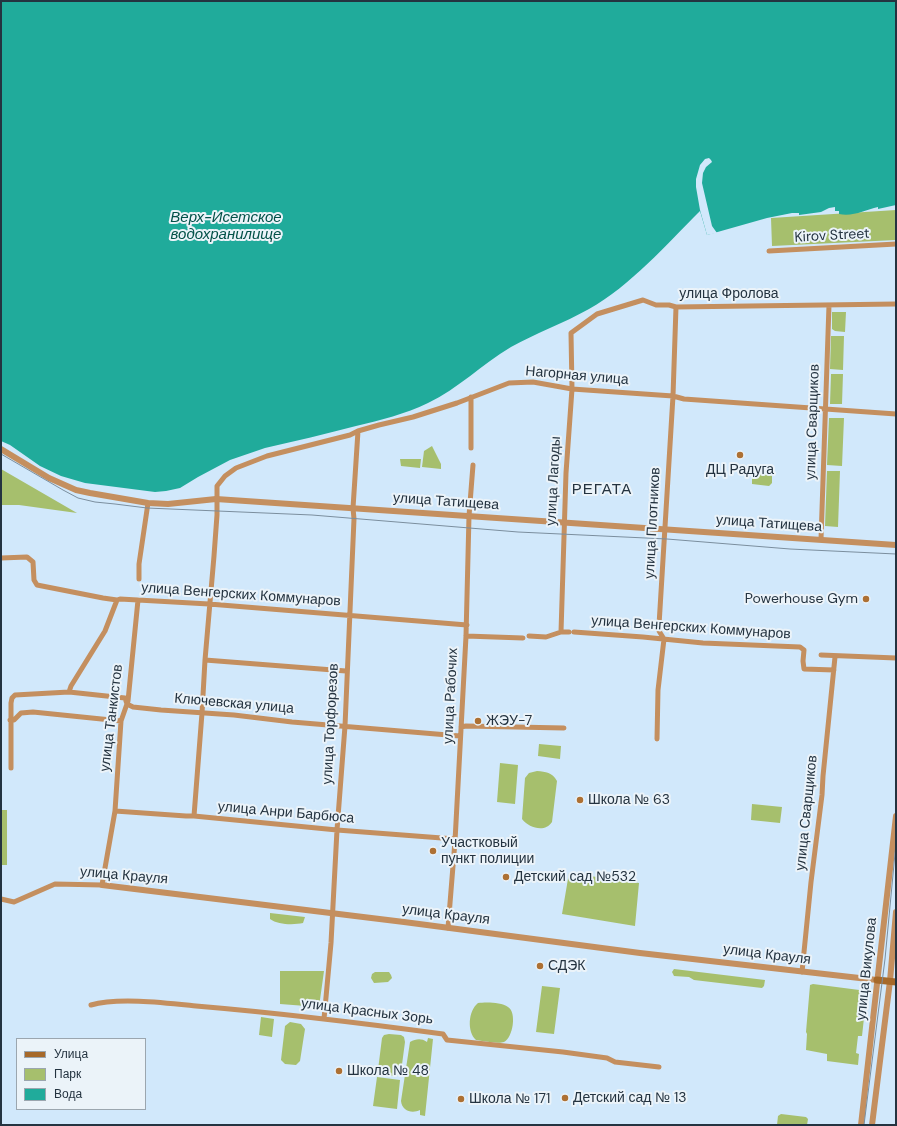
<!DOCTYPE html>
<html>
<head>
<meta charset="utf-8">
<style>
  body { margin:0 }
  #map { position:relative; width:897px; height:1126px; overflow:hidden; background:#d1e8fb; font-family:"DM Sans",sans-serif }
  canvas { display:block }
  .frame { position:absolute; inset:0; border:2px solid #243340; pointer-events:none }
  .legend { position:absolute; left:16px; top:1038px; width:130px; height:72px; box-sizing:border-box; background:#ebf3f9; border:1px solid #9ba6af; margin:0; padding:5px 7px; list-style:none; font-size:12px; color:#243340 }
  .legend li { display:flex; align-items:center; gap:8px; height:20px }
  .legend b { width:20px; border:1px solid #9ba6af }
</style>
</head>
<body>
<div id="map">
<canvas width="897" height="1126"></canvas>
<div class="frame"></div>
<ul class="legend">
<li><b style="height:5px;background:#a6692a"></b>Улица</li>
<li><b style="height:11px;background:#a6bf6d"></b>Парк</li>
<li><b style="height:11px;background:#20ab9b"></b>Вода</li>
</ul>
</div>
<script>
const context = document.querySelector('canvas').getContext('2d');
context.lineJoin = 'round';
function fill(path, color) { context.fillStyle = color; context.fill(path, 'evenodd'); }
function stroke(path, color, width, dash) { context.strokeStyle = color; context.lineWidth = width; context.lineCap = dash ? 'butt' : 'round'; context.setLineDash(dash || []); context.stroke(path); }
function write(font, color, halo, rows, align = 'center') {
  context.font = font + ' "DM Sans",sans-serif'; context.lineWidth = 4; context.setLineDash([]); context.textBaseline = 'middle'; context.strokeStyle = halo; context.fillStyle = color; for (const [text, x, y, turn = 0] of rows) {
    context.save(); context.translate(x, y); context.rotate((+turn || 0) * Math.PI / 180); context.textAlign = isNaN(turn) ? turn : align; if (halo) context.strokeText(text, 0, 0); context.fillText(text, 0, 0); context.restore();
  }
}
const green = new Path2D(`
  M896,210V240L772,246L771,218Z
  M832,312H846L845,332L835,331L832,329Z
  M831,336H844L843,370L830,369Z
  M831,374H843L842,404H830Z
  M829,418H844L842,466L827,465Z
  M432,446L441,464V469L422,467L424,451Z
  M400,459H421L420,468L401,466Z
  M1,469L77,513L19,505H1Z
  M827,471H840L838,527L825,526Z
  M755,474L770,475L772,476V483L769,486L752,484V475Z
  M539,744L561,746L560,759L538,756Z
  M500,763L518,765L515,804L497,802Z
  M537,771C546,772 552,772 557,781L552,822C545,833 529,828 522,819L525,778L529,773Z
  M752,804L782,807L780,823L751,820Z
  M1,810H7V865H1Z
  M569,873L639,883L635,926L562,914Z
  M270,913L305,917L303,923C294,925 278,925 270,919Z
  M674,969L765,980L764,986L762,988L694,980L689,977L674,976L672,972Z
  M280,971H324L319,1007L280,1004Z
  M375,972H389L391,975L392,978L388,982L374,983L371,978L372,974Z
  M813,984L867,991L862,1036H858L856,1053L859,1054L858,1065L827,1061V1054L806,1050L807,1034L806,1032L810,985Z
  M542,986L560,988L554,1034L536,1032Z
  M478,1003C486,1002 501,1002 508,1007C517,1012 513,1038 504,1042C498,1044 483,1041 476,1040C467,1032 468,1011 478,1003Z
  M261,1017L274,1019L272,1037L259,1035Z
  M290,1022L301,1024L305,1029L300,1061L296,1065L285,1064L281,1060L285,1026Z
  M389,1034L401,1035L404,1037L405,1042L401,1072L395,1076L381,1074L378,1070L382,1038L384,1035Z
  M428,1038L433,1039L425,1116L420,1115V1110C412,1114 402,1111 401,1101L410,1042C416,1039 421,1038 427,1042Z
  M377,1077L400,1080L397,1109L373,1106Z
  M781,1114L806,1117L808,1119L807,1125H777L778,1116Z`);
const water = new Path2D(`
  M1,1H896V205L878,209V207C865,210 853,217 839,214V211H835V207L829,208L821,212L799,215V213H792L767,218L707,235L700,211C667,244 630,286 589,309C564,323 536,333 511,347C482,364 458,389 428,403C405,414 381,420 356,426C326,434 295,441 265,448L230,460L198,477L180,488L166,491L155,492L85,483L61,476L40,466L10,445L1,441Z`);
const pier = new Path2D(`
  M709,158L711,160L712,162L706,167L703,173L702,183L712,226L717,233L707,235L700,210L696,187V179L700,165L705,159Z`);
const minor = new Path2D(`
  M769,251L896,244
  M471,397V448
  M821,539L829,305
  M1,558L27,557L33,562L34,580L37,585L103,598L117,600L120,599L209,604L467,625
  M139,579V564L148,503
  M561,632L566,473L572,389L571,333L597,314L643,300L656,305H669L676,307L896,304
  M574,632L643,637L703,643L800,647L804,650L803,661L804,669L834,670
  M466,636L523,638
  M529,636L546,637L561,632H569
  M821,655L896,658
  M205,660L346,671
  M69,692L71,686L105,631L117,600
  M10,720H14L21,713L33,712L121,721
  M461,727L466,726L564,728
  M657,739L658,690L664,639L659,631V625L673,396L676,307
  M11,768V703L12,698L15,695L69,692L125,698L127,704L133,707L161,710L234,715L292,722L460,736
  M115,811L186,816H194L337,830L455,839
  M194,816L202,713L205,660L214,556L217,515V486L225,476L236,468L267,456L350,435L358,431L379,425L413,417L457,403L509,383L533,382L572,389L673,396L684,399L896,414
  M1,899L14,902L55,884L102,885L115,811L121,721L128,701L138,600
  M448,928L455,841L466,636L469,516L473,465
  M802,972L811,882L822,795L823,776L835,657
  M91,1005C118,997 167,1003 196,1006C279,1013 361,1023 443,1034L447,1040L563,1052L607,1058L615,1062L659,1067
  M324,1019L331,943L337,830L345,726L354,519L353,508L358,431`);
const tertiary = new Path2D(`
  M1,449L49,478L76,490L90,493L148,503L168,504L216,499L896,545
  M102,885L404,922L640,953L877,980
  M861,1125L896,816
  M872,1125L890,981L896,912`);
const secondary = new Path2D(`
  M877,980L896,982`);
const tram = new Path2D(`
  M1,454L63,490L78,498L95,502L115,504L147,508L312,515L518,532L667,539L790,549L896,554
  M864,1125L885,959L896,843`);
const markers = [
  [740,455,4,"#ad7033"],
  [866,599,4,"#ad7033"],
  [478,721,4,"#ad7033"],
  [580,800,4,"#ad7033"],
  [433,851,4,"#ad7033"],
  [506,877,4,"#ad7033"],
  [540,966,4,"#ad7033"],
  [339,1071,4,"#ad7033"],
  [565,1098,4,"#ad7033"],
  [461,1099,4,"#ad7033"]
];
const streetNames = [
  ["Kirov Street",832,236,-3],
  ["улица Фролова",729,294],
  ["Нагорная улица",577,376,5],
  ["улица Сварщиков",813,422,-88],
  ["улица Лагоды",554,481,-87],
  ["улица Татищева",446,502,4],
  ["улица Плотников",653,523,-87],
  ["улица Татищева",769,524,4],
  ["улица Венгерских Коммунаров",241,595,4],
  ["улица Венгерских Коммунаров",691,628,4],
  ["улица Рабочих",451,696,-87],
  ["Ключевская улица",234,704,5],
  ["улица Танкистов",112,718,-83],
  ["улица Торфорезов",331,724,-87],
  ["улица Анри Барбюса",286,813,5],
  ["улица Сварщиков",807,813,-84],
  ["улица Крауля",124,876,5],
  ["улица Крауля",446,915,7],
  ["улица Крауля",767,955,7],
  ["улица Викулова",867,969,-84],
  ["улица Красных Зорь",367,1012,7]
];
const poiNames = [
  ["ДЦ Радуга",740,470,"center"],
  ["Powerhouse Gym",858,599,"right"],
  ["ЖЭУ-7",486,721],
  ["Школа № 63",588,800],
  ["Участковый",441,843],
  ["пункт полиции",441,859],
  ["Детский сад №532",514,877],
  ["СДЭК",548,966],
  ["Школа № 48",347,1071],
  ["Детский сад № 13",573,1098],
  ["Школа № 171",469,1099]
];
const waterNames = [
  ["Верх-Исетское",226,218],
  ["водохранилище",226,235]
];
const neighbourhoodNames = [
  ["РЕГАТА",602,490]
];
fill(green, '#a6bf6d');
fill(water, '#20ab9b');
fill(pier, '#d1e8fb');
stroke(minor, '#c48f5f', 5);
stroke(tertiary, '#c48f5f', 6);
stroke(secondary, '#a6692a', 7);
stroke(tram, '#7b8e9e', 1);
for (const [x, y, r, color] of markers) { const dot = new Path2D(); dot.arc(x, y, r, 0, 2 * Math.PI); context.fillStyle = color; context.fill(dot); stroke(dot, '#ebf3f9', 1.5); }
write('14px', '#243340', '#ebf3f9', streetNames);
write('14px', '#243340', '#ebf3f9', poiNames, 'left');
write('italic 15px', '#025148', '#ebf3f9', waterNames);
context.letterSpacing = '1px';
write('15px', '#243340', '#ebf3f9', neighbourhoodNames);
context.letterSpacing = '0px';
</script>
</body>
</html>
